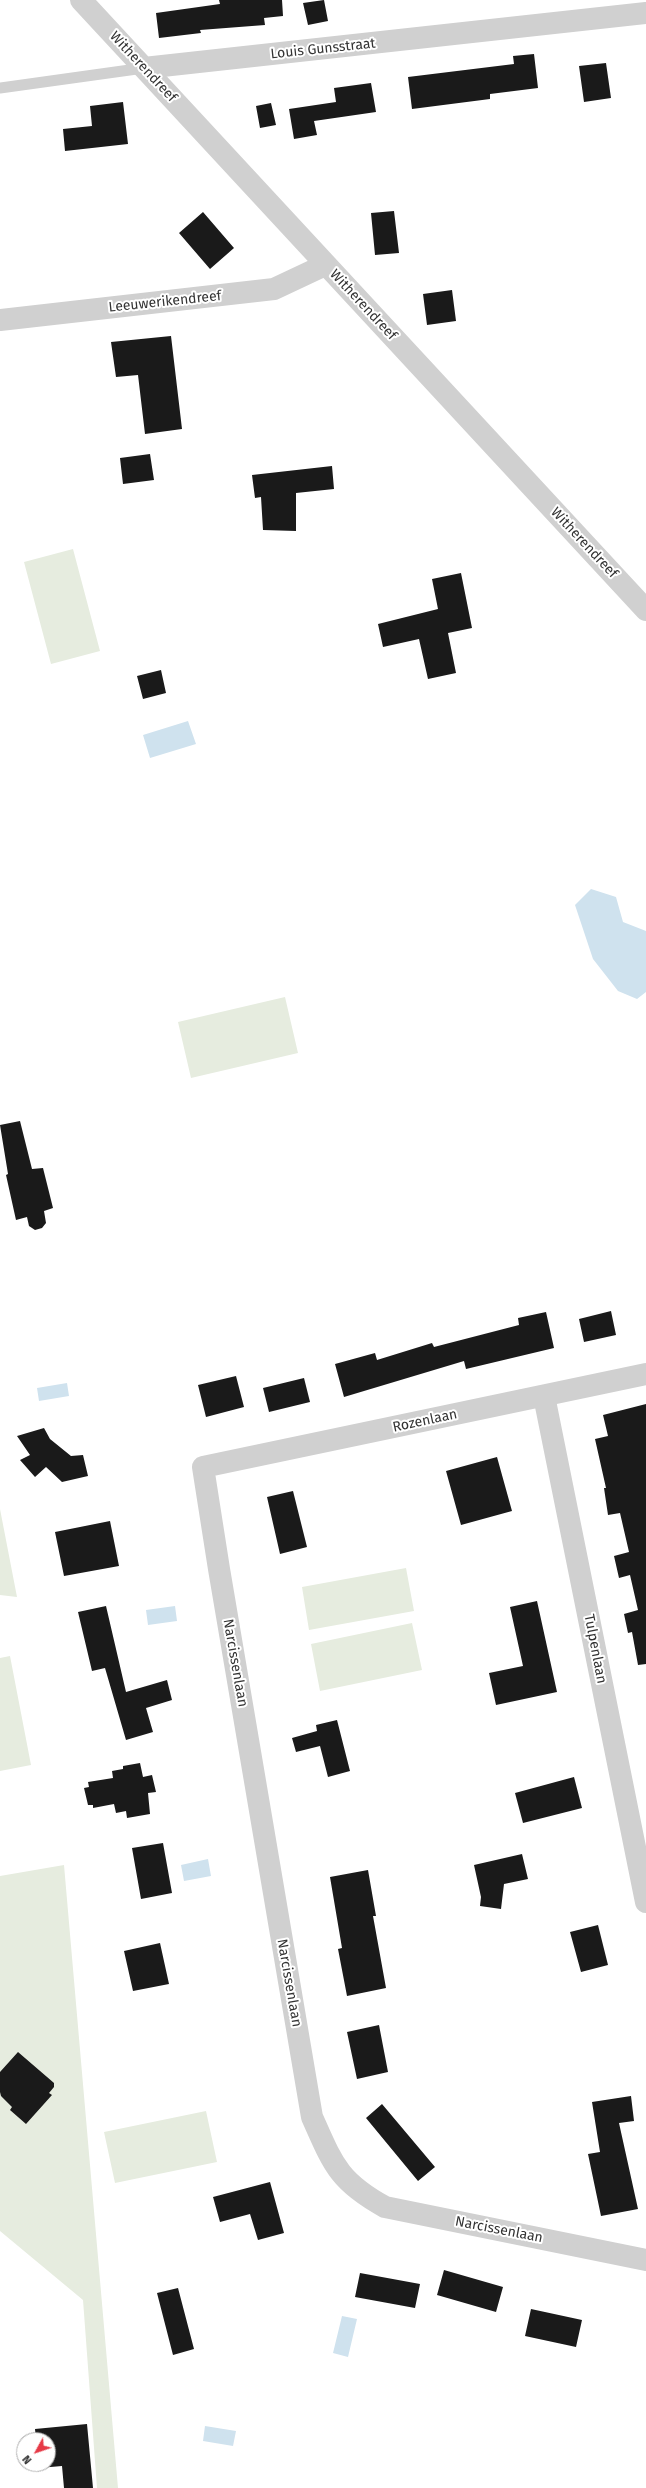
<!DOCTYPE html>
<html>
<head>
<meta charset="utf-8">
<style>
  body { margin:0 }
  #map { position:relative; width:646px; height:2488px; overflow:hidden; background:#fff; font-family:"Fira Sans",sans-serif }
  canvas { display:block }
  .north { position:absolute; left:16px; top:2432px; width:40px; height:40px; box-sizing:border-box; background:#fff; border:1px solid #adadad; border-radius:50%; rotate:230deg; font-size:11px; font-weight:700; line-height:16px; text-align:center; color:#333 }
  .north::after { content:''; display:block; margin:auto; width:14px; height:18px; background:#e63946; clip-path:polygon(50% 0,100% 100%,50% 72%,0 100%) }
</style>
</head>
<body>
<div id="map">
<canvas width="646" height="2488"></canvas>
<div class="north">N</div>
</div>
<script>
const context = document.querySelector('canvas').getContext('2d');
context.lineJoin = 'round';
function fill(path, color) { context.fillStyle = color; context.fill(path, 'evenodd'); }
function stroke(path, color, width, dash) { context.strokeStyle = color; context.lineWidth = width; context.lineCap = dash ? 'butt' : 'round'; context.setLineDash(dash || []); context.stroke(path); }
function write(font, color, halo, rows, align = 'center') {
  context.font = font + ' "Fira Sans",sans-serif'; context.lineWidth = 4; context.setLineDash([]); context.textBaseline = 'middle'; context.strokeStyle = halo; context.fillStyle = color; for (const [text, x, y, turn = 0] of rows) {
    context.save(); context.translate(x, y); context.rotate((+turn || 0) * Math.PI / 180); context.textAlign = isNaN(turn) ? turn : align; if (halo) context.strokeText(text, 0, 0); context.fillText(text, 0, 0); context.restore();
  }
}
const green = new Path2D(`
  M73,549L100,651L51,664L24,562Z
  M285,997L298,1053L191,1078L178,1022Z
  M0,1509L17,1597L0,1595Z
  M406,1568L414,1611L309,1630L302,1587Z
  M412,1623L422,1670L320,1691L311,1644Z
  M10,1656L31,1765L0,1771V1658Z
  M64,1865L118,2488H97L83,2300L0,2231V1876Z
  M206,2111L217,2162L115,2183L104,2132Z`);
const water = new Path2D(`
  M188,721L196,744L150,758L143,735Z
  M591,889L616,897L623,922L646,931V992L637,999L618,991L593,959L575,905Z
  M67,1383L69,1396L39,1401L37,1388Z
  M175,1606L177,1621L148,1625L146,1610Z
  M208,1859L211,1876L184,1881L181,1865Z
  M342,2316L357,2319L348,2357L333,2353Z
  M205,2426L236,2431L233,2446L203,2441Z`);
const building = new Path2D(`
  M219,0H282L283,16L264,18L265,25L200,30L201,33L159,38L156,13L220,4Z
  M324,0L328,21L308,25L303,3Z
  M534,54L538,88L490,94V99L412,109L408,77L514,64L513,56Z
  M606,63L611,98L584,102L579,66Z
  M371,83L376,112L314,121L317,135L294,139L289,109L336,102L334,88Z
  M123,102L128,144L65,151L63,129L92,126L90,106Z
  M271,103L276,125L260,128L256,106Z
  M394,211L399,253L375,255L371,213Z
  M203,212L234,248L210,269L179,233Z
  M452,290L456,321L427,325L423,294Z
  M171,336L182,429L145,434L138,375L116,377L111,342Z
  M150,454L154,480L123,484L120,458Z
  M332,466L334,489L296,493V531L263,530L261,497L255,498L252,475Z
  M461,573L472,628L448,633L456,673L428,679L419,639L383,647L378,624L438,609L432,579Z
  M161,670L166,693L143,699L137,676Z
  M20,1121L32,1169L43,1168L53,1208L44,1211L46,1223L42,1228L35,1230L29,1226L27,1217L16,1220L6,1175L8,1174L0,1125Z
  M611,1311L616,1335L584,1342L579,1319Z
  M546,1312L554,1348L466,1369L464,1361L344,1397L335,1364L375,1353L377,1360L432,1343L434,1347L519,1325L518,1318Z
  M236,1376L244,1407L206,1417L198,1385Z
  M304,1378L310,1402L269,1412L263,1388Z
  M646,1404V1664L638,1665L632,1632L628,1633L624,1614L638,1610L630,1575L619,1578L614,1556L629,1552L620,1513L608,1515L604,1488H606L595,1439L608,1436L603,1415Z
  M44,1428L50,1439L71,1456L83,1455L88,1476L62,1482L46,1467L35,1477L20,1460L30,1455L17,1436Z
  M497,1457L512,1511L461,1525L446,1471Z
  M293,1491L307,1547L280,1554L267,1497Z
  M110,1521L119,1566L64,1576L55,1532Z
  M537,1601L557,1692L496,1705L489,1673L523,1666L510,1607Z
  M106,1606L126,1692L167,1680L172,1700L146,1708L153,1732L126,1740L105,1668L92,1671L78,1612Z
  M337,1720L350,1771L328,1777L320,1746L296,1752L292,1738L317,1731L316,1725Z
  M140,1763L143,1777L152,1775L156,1792L148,1793L150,1814L127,1818L126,1811L116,1813L114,1804L93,1808V1805H88L84,1788L89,1787L88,1782L113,1778L112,1771L123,1769V1766Z
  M574,1777L582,1808L523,1823L515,1793Z
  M163,1843L172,1893L141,1899L132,1848Z
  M522,1854L528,1879L504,1884L501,1909L480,1906L481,1897L474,1865Z
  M368,1870L376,1916H373L386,1988L347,1996L338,1949L342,1948L330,1877Z
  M598,1925L608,1965L581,1972L570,1932Z
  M160,1943L169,1984L133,1991L124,1951Z
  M379,2025L388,2072L357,2079L347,2032Z
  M18,2052L54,2083V2087L49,2093L52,2095L26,2124L10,2110L12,2107L1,2096L0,2092V2072Z
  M631,2096L634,2121L619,2123L638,2209L601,2216L588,2154L600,2152L592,2102Z
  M382,2104L435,2167L418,2181L366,2118Z
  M270,2182L284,2233L258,2240L250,2214L220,2222L213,2197Z
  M444,2270L503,2287L496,2312L437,2295Z
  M360,2273L420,2284L415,2308L355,2297Z
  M178,2288L194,2349L173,2355L157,2293Z
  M531,2309L582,2320L576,2347L525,2336Z
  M87,2424L93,2488H64L62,2466L39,2468V2464H48V2440H36L35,2429Z`);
const service = new Path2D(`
  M0,88L144,68`);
const minor = new Path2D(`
  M81,0L646,610
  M144,68L646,13
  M0,320L274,289L325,265
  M646,1374L203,1467L219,1569L312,2117C333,2164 338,2181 385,2207L646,2260
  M544,1396L646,1902`);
const streetNames = [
  ["Louis Gunsstraat",323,49,-6],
  ["Witherendreef",143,67,47],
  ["Leeuwerikendreef",165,302,-6],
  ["Witherendreef",363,305,47],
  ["Witherendreef",584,543,47],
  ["Rozenlaan",425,1421,-12],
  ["Tulpenlaan",595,1649,79],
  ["Narcissenlaan",235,1663,80],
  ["Narcissenlaan",289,1983,80],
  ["Narcissenlaan",499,2230,11]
];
fill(green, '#e6ecdf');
fill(water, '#cfe2ee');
fill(building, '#1a1a1a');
stroke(service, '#d0d0d0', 11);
stroke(minor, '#d0d0d0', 22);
write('14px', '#333', '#fff', streetNames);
</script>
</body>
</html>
